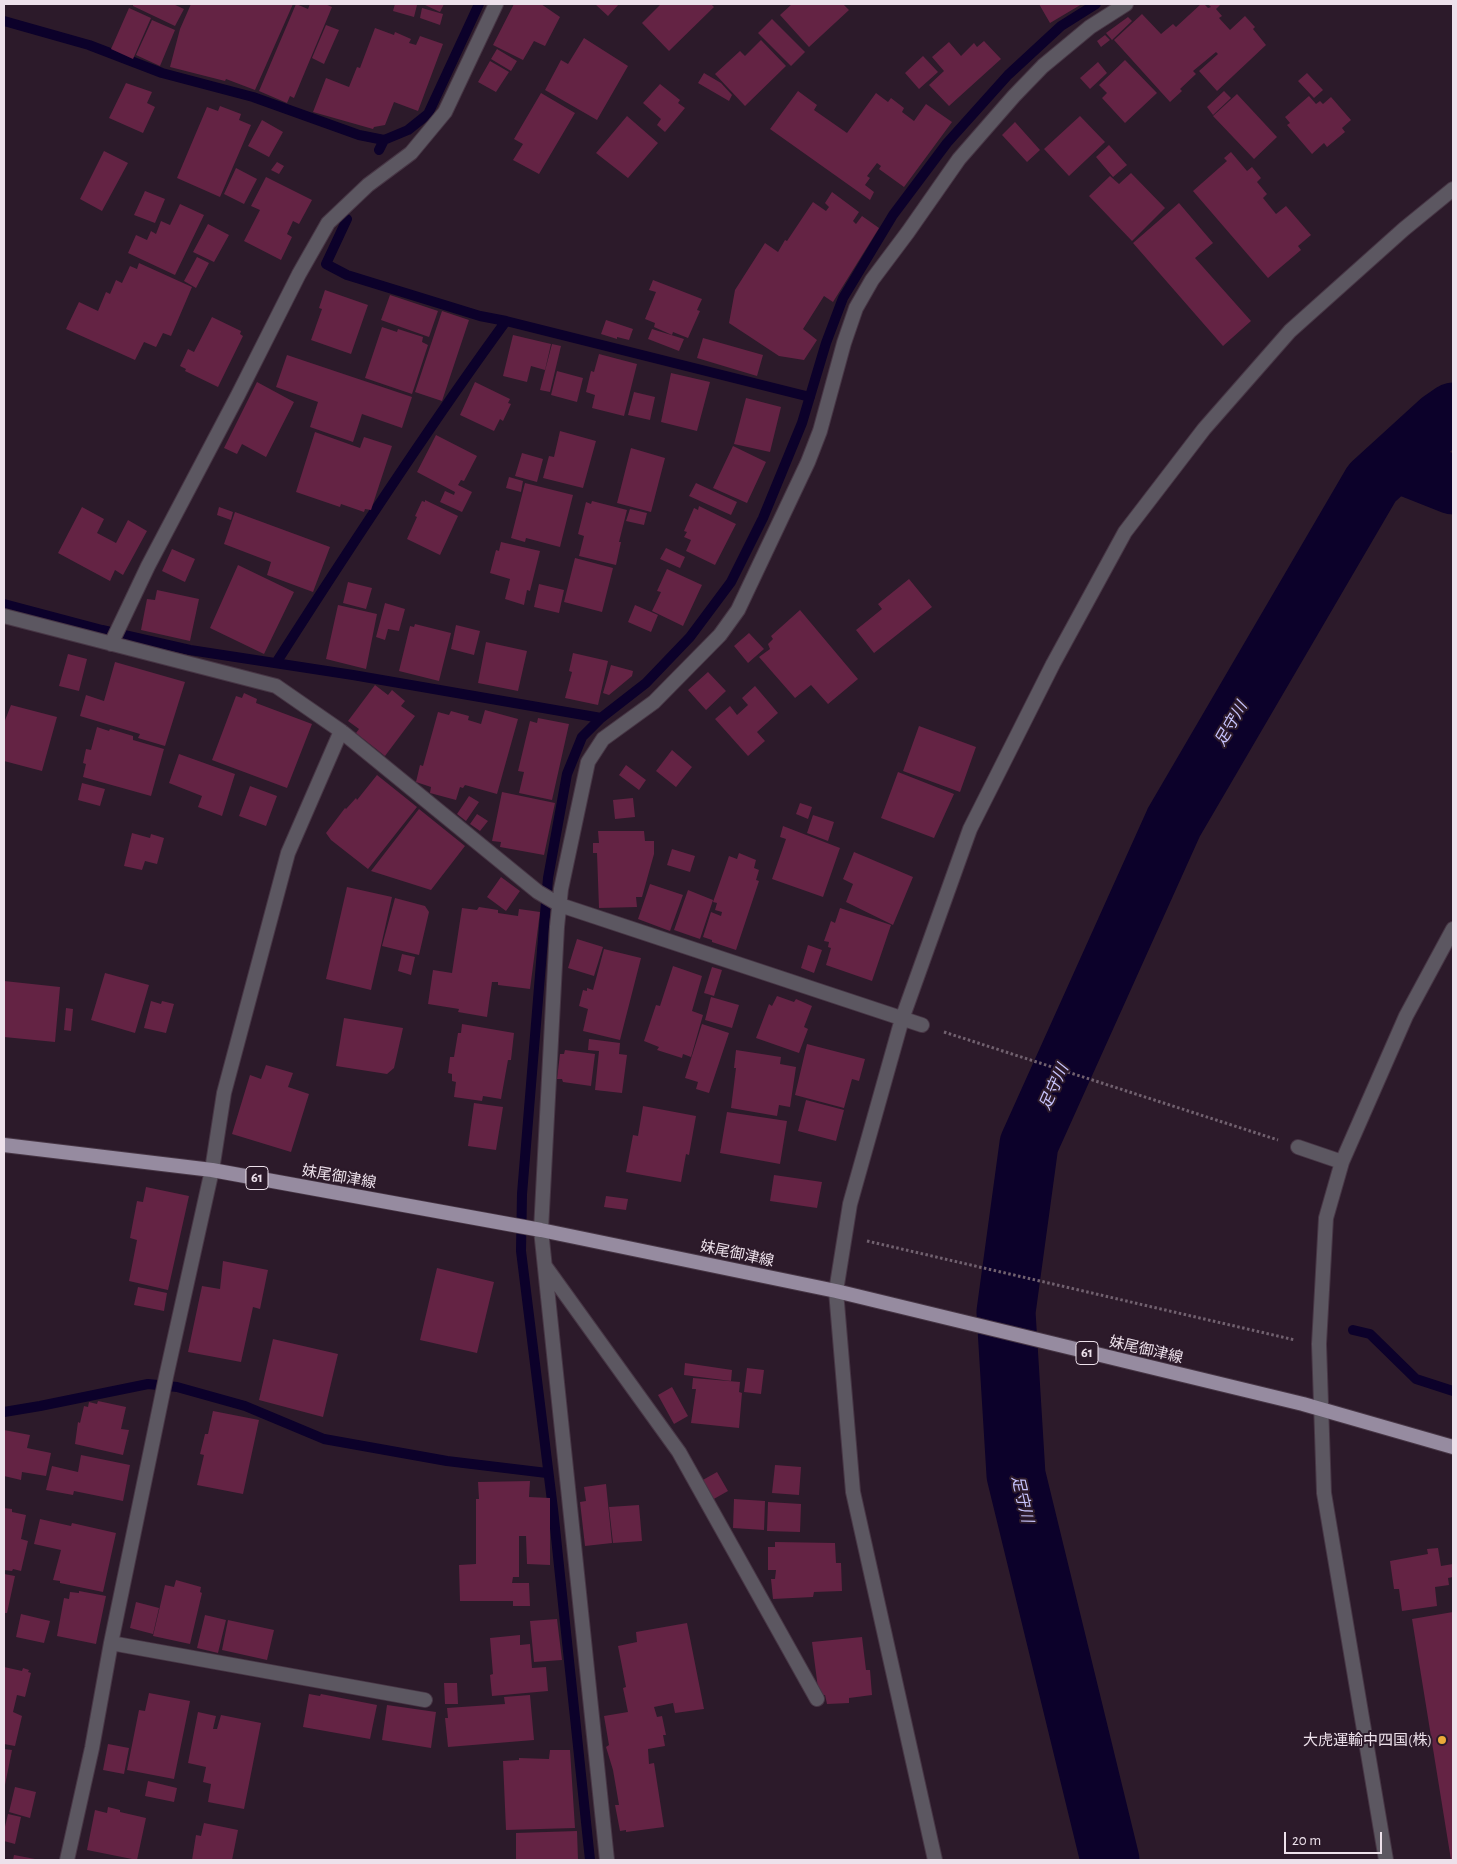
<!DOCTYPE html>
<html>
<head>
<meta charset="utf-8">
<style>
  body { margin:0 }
  #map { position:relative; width:1457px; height:1864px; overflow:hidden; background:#2c1a2a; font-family:"Alegreya Sans",sans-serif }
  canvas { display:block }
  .frame { position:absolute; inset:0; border:5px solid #ede1eb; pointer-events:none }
  .scale { position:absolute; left:1284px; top:1832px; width:98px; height:22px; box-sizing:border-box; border:2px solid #ede1eb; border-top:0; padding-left:6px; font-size:15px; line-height:18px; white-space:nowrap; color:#ede1eb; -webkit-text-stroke:4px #2c1a2a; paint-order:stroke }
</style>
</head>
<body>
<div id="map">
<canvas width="1457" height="1864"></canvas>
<div class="frame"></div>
<div class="scale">20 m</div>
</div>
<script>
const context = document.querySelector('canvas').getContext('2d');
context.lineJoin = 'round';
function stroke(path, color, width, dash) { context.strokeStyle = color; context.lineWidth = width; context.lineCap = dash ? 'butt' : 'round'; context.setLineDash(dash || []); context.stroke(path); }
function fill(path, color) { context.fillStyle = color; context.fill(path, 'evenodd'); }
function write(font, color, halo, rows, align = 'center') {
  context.font = font + ' "Alegreya Sans","Noto Sans JP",sans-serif'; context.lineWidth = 4; context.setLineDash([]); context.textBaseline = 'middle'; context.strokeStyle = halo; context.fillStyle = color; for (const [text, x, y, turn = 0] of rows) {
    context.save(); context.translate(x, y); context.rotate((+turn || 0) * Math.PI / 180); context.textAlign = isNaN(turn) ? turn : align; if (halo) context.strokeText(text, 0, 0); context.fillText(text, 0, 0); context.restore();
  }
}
const stream = new Path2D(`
  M4,21L89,45L162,73L253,97L359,135L384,140
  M379,150L384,140L408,130L428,114L479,4
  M347,219L326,264L347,275L480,316L506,321
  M4,604L102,630L190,650L353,675L601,718L646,683L690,637L731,582L763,518L802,423L826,343L843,298L893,215L947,143L1008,75L1061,26L1096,4
  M276,663C350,547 425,432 506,321L810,397
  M1353,1330L1370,1334L1416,1379L1453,1391
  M4,1412L40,1406L148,1384L177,1387L245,1406L324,1439L447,1461L547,1473
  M590,1860L553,1509L521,1251L522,1194L548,878L567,774L582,737L601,718`);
const river = new Path2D(`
  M1395,462L1453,485
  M1110,1860L1016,1475L1006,1312L1029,1144L1174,822L1372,483L1440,421L1453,412`);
const building = new Path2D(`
  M133,4H173L184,9L175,26L133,6Z
  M191,4H293L255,90L226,79L225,81L170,67L180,29Z
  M296,4L308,9L310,4H325L332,7L294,98L290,96L287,103L259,91Z
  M395,4L417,5L414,17L393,11Z
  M423,4H444L440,12Z
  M514,4H541L560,17L545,46L534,41L523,60L493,45Z
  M595,4H619L608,16Z
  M661,4H711L714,7L669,51L642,23Z
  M792,4H843L849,10L809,47L780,15Z
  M1039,4H1082L1050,23Z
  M1201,4H1204L1208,8L1211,7L1208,4H1221L1216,9L1222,16L1219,18L1230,30L1245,16L1255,27L1253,29L1266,45L1217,91L1199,71L1218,54L1216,52L1193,71L1196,74L1180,89L1182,91L1170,102L1114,40L1142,14L1161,34L1173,24L1176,27Z
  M129,8L151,18L133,59L111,49Z
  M422,8L443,14L440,25L420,18Z
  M1128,17L1132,21L1112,40L1106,33Z
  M772,19L805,52L791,66L758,33Z
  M152,20L175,30L160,66L136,55Z
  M326,25L339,30L324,64L312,58Z
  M375,28L394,35L395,32L411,39L409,43L416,45L420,36L443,44L418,111L394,102L385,125L374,127L373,129L313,112L326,78L349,87L357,67L360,68Z
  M1105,35L1110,40L1101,47L1097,41Z
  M584,38L628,66L597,120L545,90L561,60L568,64Z
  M761,40L786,66L745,106L715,74L740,51L745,56Z
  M984,41L1001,59L949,106L929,85L944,71L932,57L949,42L961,56L974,43L977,47Z
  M497,49L517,61L511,71L491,59Z
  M923,56L938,72L919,89L905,73Z
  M1125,60L1157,93L1125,123L1102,98L1107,93L1099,85Z
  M490,61L509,72L496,92L478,82Z
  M1098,62L1107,73L1090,89L1080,78Z
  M704,73L721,83L732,95L729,101L698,83Z
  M1307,73L1323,90L1314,98L1298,81Z
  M126,83L152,92L147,103L155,107L143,133L109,118Z
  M660,84L680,100L678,103L685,108L665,132L657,125L661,119L643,103Z
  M798,91L817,105L814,110L847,133L876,93L888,102L891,98L904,108L902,112L914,121L926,104L952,122L904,187L879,169L881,166L877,163L867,176L870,178L865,185L874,192L870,200L770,129Z
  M1224,91L1231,98L1213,115L1207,107Z
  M541,93L575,113L539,174L513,160L523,144L514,139Z
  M1237,94L1277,137L1254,159L1213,116Z
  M1309,96L1316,104L1320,101L1323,104L1331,97L1351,120L1342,128L1345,132L1327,147L1324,143L1312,154L1287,125L1290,123L1285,117Z
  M220,106L241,114L239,120L251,125L220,197L177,178L207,107L218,111Z
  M627,116L658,143L628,178L596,153Z
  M1080,116L1105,142L1069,176L1044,149Z
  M262,120L283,132L269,157L248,146Z
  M1015,122L1040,150L1027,162L1002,135Z
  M1109,145L1127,165L1113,177L1096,157Z
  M104,151L128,163L102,211L80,199Z
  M1231,152L1247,171L1252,167L1261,178L1257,182L1267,194L1263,198L1276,214L1286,206L1311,235L1298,246L1301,250L1268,278L1193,191L1227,161L1224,158Z
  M277,162L284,166L279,174L271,170Z
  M236,168L257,179L244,204L224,194Z
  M1131,173L1165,208L1132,241L1089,196L1110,176L1119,184Z
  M266,177L312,200L299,224L293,221L287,234L292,237L281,260L244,241L260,210L251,206Z
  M145,191L165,199L155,223L134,215Z
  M832,192L859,212L853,221L856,224L862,216L879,228L833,302L824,296L803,329L817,340L804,360L779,356L729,323L735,290L765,243L778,252L785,240L787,241L813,202L826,211L829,207L825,203Z
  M1179,203L1213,243L1195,258L1251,321L1223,346L1133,243Z
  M180,204L204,215L175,275L128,253L136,235L147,240L151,231L156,234L161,221L170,225Z
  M208,224L229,235L214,262L193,252Z
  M197,257L209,263L196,288L184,281Z
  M139,263L192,287L171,336L163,333L156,347L144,342L135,360L66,329L79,302L98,311L106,292L110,294L116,280L122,283L130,266L137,269Z
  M653,280L702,299L697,310L700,311L688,338L673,332L672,335L654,327L655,323L645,319L656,292L649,290Z
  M325,290L368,305L351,354L311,340L322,309L319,308Z
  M390,295L438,311L429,337L381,320Z
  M442,311L469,320L442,401L415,392Z
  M212,317L241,331L240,334L243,336L218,387L185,371L186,369L180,366L188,349L194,352Z
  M606,320L633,329L629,340L617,337V339L601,334Z
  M382,327L397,332L398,329L423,337L422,342L428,345L412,394L365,378Z
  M652,329L684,339L679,351L648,339Z
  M513,335L551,344L545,370L531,366L527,382L503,376Z
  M703,338L763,355L757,376L697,358Z
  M552,344L561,346L550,392L540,390Z
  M599,354L637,364L624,416L592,408L595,395L586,392L591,371L594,372Z
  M287,355L412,397L402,428L362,414L353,442L310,427L318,402L276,387Z
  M557,371L583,378L577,402L551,395Z
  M671,373L710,382L697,431L661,422Z
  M257,382L294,402L266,457L242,444L237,454L224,448Z
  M475,382L510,399L508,403L511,404L503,421L500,419L494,431L460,415Z
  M634,392L655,397L650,420L628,415Z
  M746,398L781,407L770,452L734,444Z
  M560,431L596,441L583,488L543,478L549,456L554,457Z
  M315,432L360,448L364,437L392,446L371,510L365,509L364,512L341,504L340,507L296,492Z
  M436,435L477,456L464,481L461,480L458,485L472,492L462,512L440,502L445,491L454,495L455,492L417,472Z
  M733,446L766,462L747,503L713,488Z
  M631,448L665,458L651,512L617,503Z
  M522,453L543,459L537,482L515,476Z
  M509,477L523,481L521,492L506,488Z
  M525,483L573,495L560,547L526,538L525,542L511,538Z
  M696,483L737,502L731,515L689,496Z
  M425,500L458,516L440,555L407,539L417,517L415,516L422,501L425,502Z
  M592,501L627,510L619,542H621L616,565L579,556L584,536L578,534L586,502L591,504Z
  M699,506L736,524L715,565L686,551L691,540L684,537L687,532L684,531L694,508L698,510Z
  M82,507L104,519L97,533L116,543L128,520L147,531L123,575L115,570L110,581L58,553Z
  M219,507L233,512L231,520L217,515Z
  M630,509L647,513L644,525L626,521Z
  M235,512L330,547L313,592L267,575L271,562L224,544Z
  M501,542L540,551L530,591L527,590L524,605L505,599L510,579L490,573L496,550L499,551Z
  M666,548L685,557L680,568L660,559Z
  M172,549L195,559L185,582L162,571Z
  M575,558L613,568L602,612L564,602Z
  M238,565L294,592L264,654L210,628Z
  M667,569L702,585L683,626L652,611L661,592L657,591Z
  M909,579L932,607L874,653L856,630L882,609L878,604Z
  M348,582L372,588L366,609L343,603Z
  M539,584L564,590L559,613L534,607Z
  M157,590L199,599L190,641L141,630L147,599L155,600Z
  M385,603L405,609L399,631L388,629L385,640L376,637Z
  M338,605L377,614L366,669L326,659Z
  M635,605L658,615L651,632L628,622Z
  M800,610L858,679L828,704L811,685L795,698L759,657L770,649L768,644L773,639L771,636Z
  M415,624L451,633L439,681L399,671L410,626L414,627Z
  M456,625L480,631L474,655L451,649Z
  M749,633L764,649L748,663L734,646Z
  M486,642L527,651L518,691L478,683Z
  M573,653L608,661L598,705L565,698L572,672L569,671Z
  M68,654L87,659L79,691L59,686Z
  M115,662L185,682L165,746L138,738L140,734L80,716L86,695L104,701Z
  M611,665L633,671L632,676L609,695L603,693Z
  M708,672L726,691L706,710L688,690Z
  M375,685L388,695L392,690L405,701L401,706L415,716L385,756L356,733L359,729L348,721Z
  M755,686L778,713L757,732L765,741L748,756L715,719L730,706L737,715L748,705L742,698Z
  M244,693L257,699L256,703L312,724L287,788L212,760L236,696L242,698Z
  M11,705L57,717L42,771L4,761V723Z
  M485,710L518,719L497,794L465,785L463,788L460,787L456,800L430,793L431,787L416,782L420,765L423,766L438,712L449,715L451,711L469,716L468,720L481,724Z
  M538,718L569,724L552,800L519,793L524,772L518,771L530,721L537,723Z
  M919,726L976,747L960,792L903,771Z
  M97,727L109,731L110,729L133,736V740L164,749L151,796L83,777L86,764L83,763L86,749L91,750Z
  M672,750L692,767L676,787L656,771Z
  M179,754L235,774L222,816L198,807L202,796L169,783Z
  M626,765L646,780L639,790L619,775Z
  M898,772L954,794L934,838L881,818Z
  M377,775L417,807L368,869L331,840L326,833L345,808L346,809L356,798L357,800Z
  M82,783L105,789L100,806L78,800Z
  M250,786L277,796L266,826L239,816Z
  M502,792L555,803L544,855L500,847L501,842L492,841Z
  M469,796L479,802L466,821L457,814Z
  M633,798L635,817L615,819L613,800Z
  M800,803L812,807L808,819L796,814Z
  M419,809L465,846L431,890L371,871Z
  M477,814L488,821L480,831L470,824Z
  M813,815L834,822L828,841L807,833Z
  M783,826L840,848L823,897L772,879L786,839L780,837Z
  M598,831H644L645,841H654V854L642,897H636L637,907L599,908L597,853H593V843H599Z
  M132,833L150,838L151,834L164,838L157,864L145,861L142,870L124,866Z
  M672,849L695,856L690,872L667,865Z
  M854,852L913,877L893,925L846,902L853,884L843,879Z
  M739,853L756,860L754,868L759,870L756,880L759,881L736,950L712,942V940L703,937L711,912L721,916L722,912L715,910L717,903L713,902L729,856L737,859Z
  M501,877L520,891L506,911L487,897Z
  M650,884L683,895L670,931L638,919Z
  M347,887L392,897L371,990L326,979Z
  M688,890L713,900L700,939L674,930Z
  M395,898L425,906L429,912L419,955L382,946Z
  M479,907L498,910V913L518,916L519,909L540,912L530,989L498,985V982H492L487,1017L458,1012L459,1009L428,1004L433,970L452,973L462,908L477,910Z
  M840,908L891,925L872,981L826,965L831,948L828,947L829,942L824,941L831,921L835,923Z
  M577,939L603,947L594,976L568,968Z
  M808,945L822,950L814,973L801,968Z
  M604,949L641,958L620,1040L583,1031L588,1009L579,1006L583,990L587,991V988L593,990Z
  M402,954L415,957L411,975L398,971Z
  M673,966L702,976L692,1011L703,1015L691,1057L683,1054L682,1058L657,1050L659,1047L644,1041L656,1005L660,1006Z
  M712,967L722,970L714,996L704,993Z
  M105,973L149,985L135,1033L91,1020Z
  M4,981L60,987L55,1042L4,1037Z
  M777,996L794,1002L796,999L812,1006L804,1027L808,1029L799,1053L756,1038L769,1004L772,1006Z
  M711,997L739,1005L732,1028L705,1020Z
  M151,1001L161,1004L162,1001L174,1004L166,1033L144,1028Z
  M66,1008L73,1009L71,1031L64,1030Z
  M344,1018L403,1028L394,1068L387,1074L336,1066Z
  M462,1024L514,1033L511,1060H508L501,1099L483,1096L482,1101L454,1097L456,1082L452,1081V1074L448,1073L450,1057H454L458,1033H461Z
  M702,1024L729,1033L709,1093L696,1089L698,1082L685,1078Z
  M589,1039L620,1043L619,1054L627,1055L622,1093L595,1090L599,1051L588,1050Z
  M807,1044L865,1059L859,1081L852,1079L844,1108L795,1095Z
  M565,1050L595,1054L591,1086L563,1082L562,1079H557L560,1054H564Z
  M736,1050L781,1057L780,1064L796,1067L790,1107L779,1105L777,1116L731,1108L736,1068H734Z
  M266,1065L293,1073L288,1087L309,1094L291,1152L232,1134L250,1075L261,1079Z
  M806,1100L844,1110L836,1141L798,1131Z
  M474,1103L503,1107L496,1150L468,1146Z
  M643,1106L696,1116L689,1155L686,1154L681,1182L626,1172L633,1135L638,1136Z
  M727,1112L787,1121L780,1164L720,1153Z
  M774,1175L822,1182L817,1208L770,1201Z
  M146,1187L189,1196L168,1290L129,1281L137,1240L130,1238L137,1201L143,1202Z
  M606,1196L628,1199L626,1210L604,1207Z
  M223,1261L268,1270L260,1309L253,1307L241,1362L188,1352L202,1286L220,1289Z
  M437,1268L494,1282L477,1353L420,1340Z
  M138,1287L167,1293L164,1311L134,1305Z
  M273,1339L338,1354L323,1417L259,1400Z
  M685,1363L732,1370L731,1381L684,1375Z
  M747,1368L764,1370L761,1394L744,1392Z
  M693,1378L740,1382L739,1392L742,1393L739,1428L691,1423L696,1389H692Z
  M672,1387L688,1416L674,1424L658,1395Z
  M98,1401L126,1407L121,1429L129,1430L123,1455L75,1444L78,1422L80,1423L84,1406L88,1407L89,1402L97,1404Z
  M213,1411L259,1420L243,1494L197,1485L204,1455L200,1454L205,1434H208Z
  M4,1430L30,1435L27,1448L51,1453L46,1476L22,1472L21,1480L4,1476Z
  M81,1455L130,1465L123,1501L74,1491L73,1495L46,1490L52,1466L78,1472Z
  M775,1465L801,1467L799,1495L772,1493Z
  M717,1472L728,1491L712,1500L701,1481Z
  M530,1481L529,1497L550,1498V1565L527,1564L526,1536H519V1577H513L512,1583H529L530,1606H513V1601H460L459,1565L476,1564V1499H479L478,1482Z
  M606,1484L612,1543L585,1546L580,1502L586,1501L584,1487Z
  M734,1499L765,1501L764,1530L733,1528Z
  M768,1502L801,1504L800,1532L767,1531Z
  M639,1505L642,1541L613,1543L609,1507Z
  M4,1508L12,1509V1512L26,1515L21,1539L28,1541L21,1571L13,1569L12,1571L4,1570Z
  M40,1519L71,1526L72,1523L116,1533L103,1592L60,1583V1581L53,1580L61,1550L34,1544Z
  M775,1542L835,1543L836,1563H841L842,1591L814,1592L813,1597L773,1599L771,1579H775L776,1570H768V1547H775Z
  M1438,1548L1441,1566L1453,1564V1577L1448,1578L1449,1585L1435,1587L1437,1606L1402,1611L1399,1589H1394L1390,1561L1428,1554L1427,1549Z
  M4,1574L15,1576L7,1613H4Z
  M176,1580L201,1587L200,1592L202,1593L190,1644L153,1636L165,1585L174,1587Z
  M79,1591L106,1596L96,1644L57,1636L64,1598L69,1599L70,1592L79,1593Z
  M136,1602L159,1608L153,1634L130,1628Z
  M1453,1612V1860H1451L1412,1619Z
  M21,1614L50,1621L44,1643L16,1637Z
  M205,1615L226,1620L218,1653L197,1648Z
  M557,1619L562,1660L534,1662L530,1621Z
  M228,1620L274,1630L267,1660L222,1650Z
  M687,1623L704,1709L675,1713L673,1703L654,1707L657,1717L662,1716L666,1735H663L665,1746L648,1749L649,1764L654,1763L664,1827L626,1832V1830L620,1831L615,1805H619L613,1770L606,1747L609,1745L604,1716L628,1712L623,1688L626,1687L618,1646L637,1642L636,1632Z
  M520,1635V1645L530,1644L532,1668L546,1667L548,1691L492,1696L490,1675L493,1674L490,1638Z
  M862,1637L866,1670H870L872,1695L849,1698V1703L827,1704L825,1695L819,1696L812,1642Z
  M4,1667L22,1671L23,1668L29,1670L28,1672L31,1673L25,1697L17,1695L13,1712L22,1716L15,1746L4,1744Z
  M444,1683H457L458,1704H445Z
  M149,1693L190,1701L174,1779L127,1770L139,1710L145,1711Z
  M309,1694L320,1696L321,1694L377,1705L370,1739L303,1727Z
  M530,1695L534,1740L448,1747L445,1718H448L447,1708L505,1704L504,1697Z
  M387,1705L436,1712L431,1748L382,1740Z
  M198,1712L216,1716L213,1729H217L221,1715L261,1723L244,1809L208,1802L211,1784L203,1782L206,1767L188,1763Z
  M108,1744L129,1748L124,1774L103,1770Z
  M4,1749L12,1750L5,1785L4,1784Z
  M550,1750H570L575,1828L506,1830L503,1761L519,1760V1758L549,1759Z
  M148,1781L177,1788L174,1802L145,1796Z
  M15,1787L36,1792L30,1818L9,1812Z
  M108,1807L120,1810V1812L146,1818L137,1860L87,1850L95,1810L107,1813Z
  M8,1814L21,1817L15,1844L4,1841V1831Z
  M204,1823L238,1830L232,1860H192L196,1835L201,1836Z
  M577,1831L578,1860H516V1833Z
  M14,1855L35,1859V1860H13Z`);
const path = new Path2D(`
  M944,1032L1278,1140
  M867,1241L1295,1340`);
const minor = new Path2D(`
  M4,616L276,686L341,731L538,892L560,905L922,1025
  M111,644L148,566L238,395L299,274L328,223L368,185L411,153L445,112L496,4
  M1298,1147L1342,1162
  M545,1266L679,1452L817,1699
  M111,1643L425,1700
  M67,1860L92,1748L111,1643L166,1377L212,1170L224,1093L288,853L341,731
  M607,1860L541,1230L557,927L561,889L588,762L603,739L654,702L720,635L738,610L808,462L820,431L844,343L856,308L872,280L908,232L959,159L1014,96L1043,66L1090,27L1126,4
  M935,1860L853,1492L836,1291L850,1204L902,1019L970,829L1053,664L1125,532L1204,429L1290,331L1404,229L1453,189
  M1386,1860L1324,1493L1319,1344L1326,1218L1342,1162L1406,1016L1453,929`);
const primary = new Path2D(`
  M4,1145L212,1170L541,1230L836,1291L1303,1404L1453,1447`);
const markers = [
  [1442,1740,5,"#eaaa39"]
];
const shields = [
  [257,1178,22],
  [1087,1353,22]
];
const shieldNames = [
  ["61",257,1178],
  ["61",1087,1353]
];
const streetNames = [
  ["妹尾御津線",339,1177,10],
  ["妹尾御津線",737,1254,12],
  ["妹尾御津線",1146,1350,13]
];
const poiNames = [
  ["大虎運輸中四国(株)",1432,1740]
];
const waterNames = [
  ["足守川",1231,724,-60],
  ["足守川",1054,1087,-66],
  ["足守川",1022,1499,77]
];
stroke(stream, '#0c012a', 10);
stroke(river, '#0c012a', 59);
fill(building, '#642344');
stroke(minor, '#473645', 16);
stroke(primary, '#473645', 16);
stroke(path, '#71616f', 3, [2.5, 2.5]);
stroke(minor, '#5c5761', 14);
stroke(primary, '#968ba0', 14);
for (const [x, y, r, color] of markers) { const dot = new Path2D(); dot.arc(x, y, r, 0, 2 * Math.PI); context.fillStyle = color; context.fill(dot); stroke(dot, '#2c1a2a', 2); }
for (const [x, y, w] of shields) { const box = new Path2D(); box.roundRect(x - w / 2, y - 11.5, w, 23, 4); context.fillStyle = '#2c1a2a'; context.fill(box); stroke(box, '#ede1eb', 1); }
write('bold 14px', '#ede1eb', null, shieldNames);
write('15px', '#ede1eb', '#2c1a2a', streetNames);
write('15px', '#ede1eb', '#2c1a2a', poiNames, 'right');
write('italic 16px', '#c7c3fc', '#2c1a2a', waterNames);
</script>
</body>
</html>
